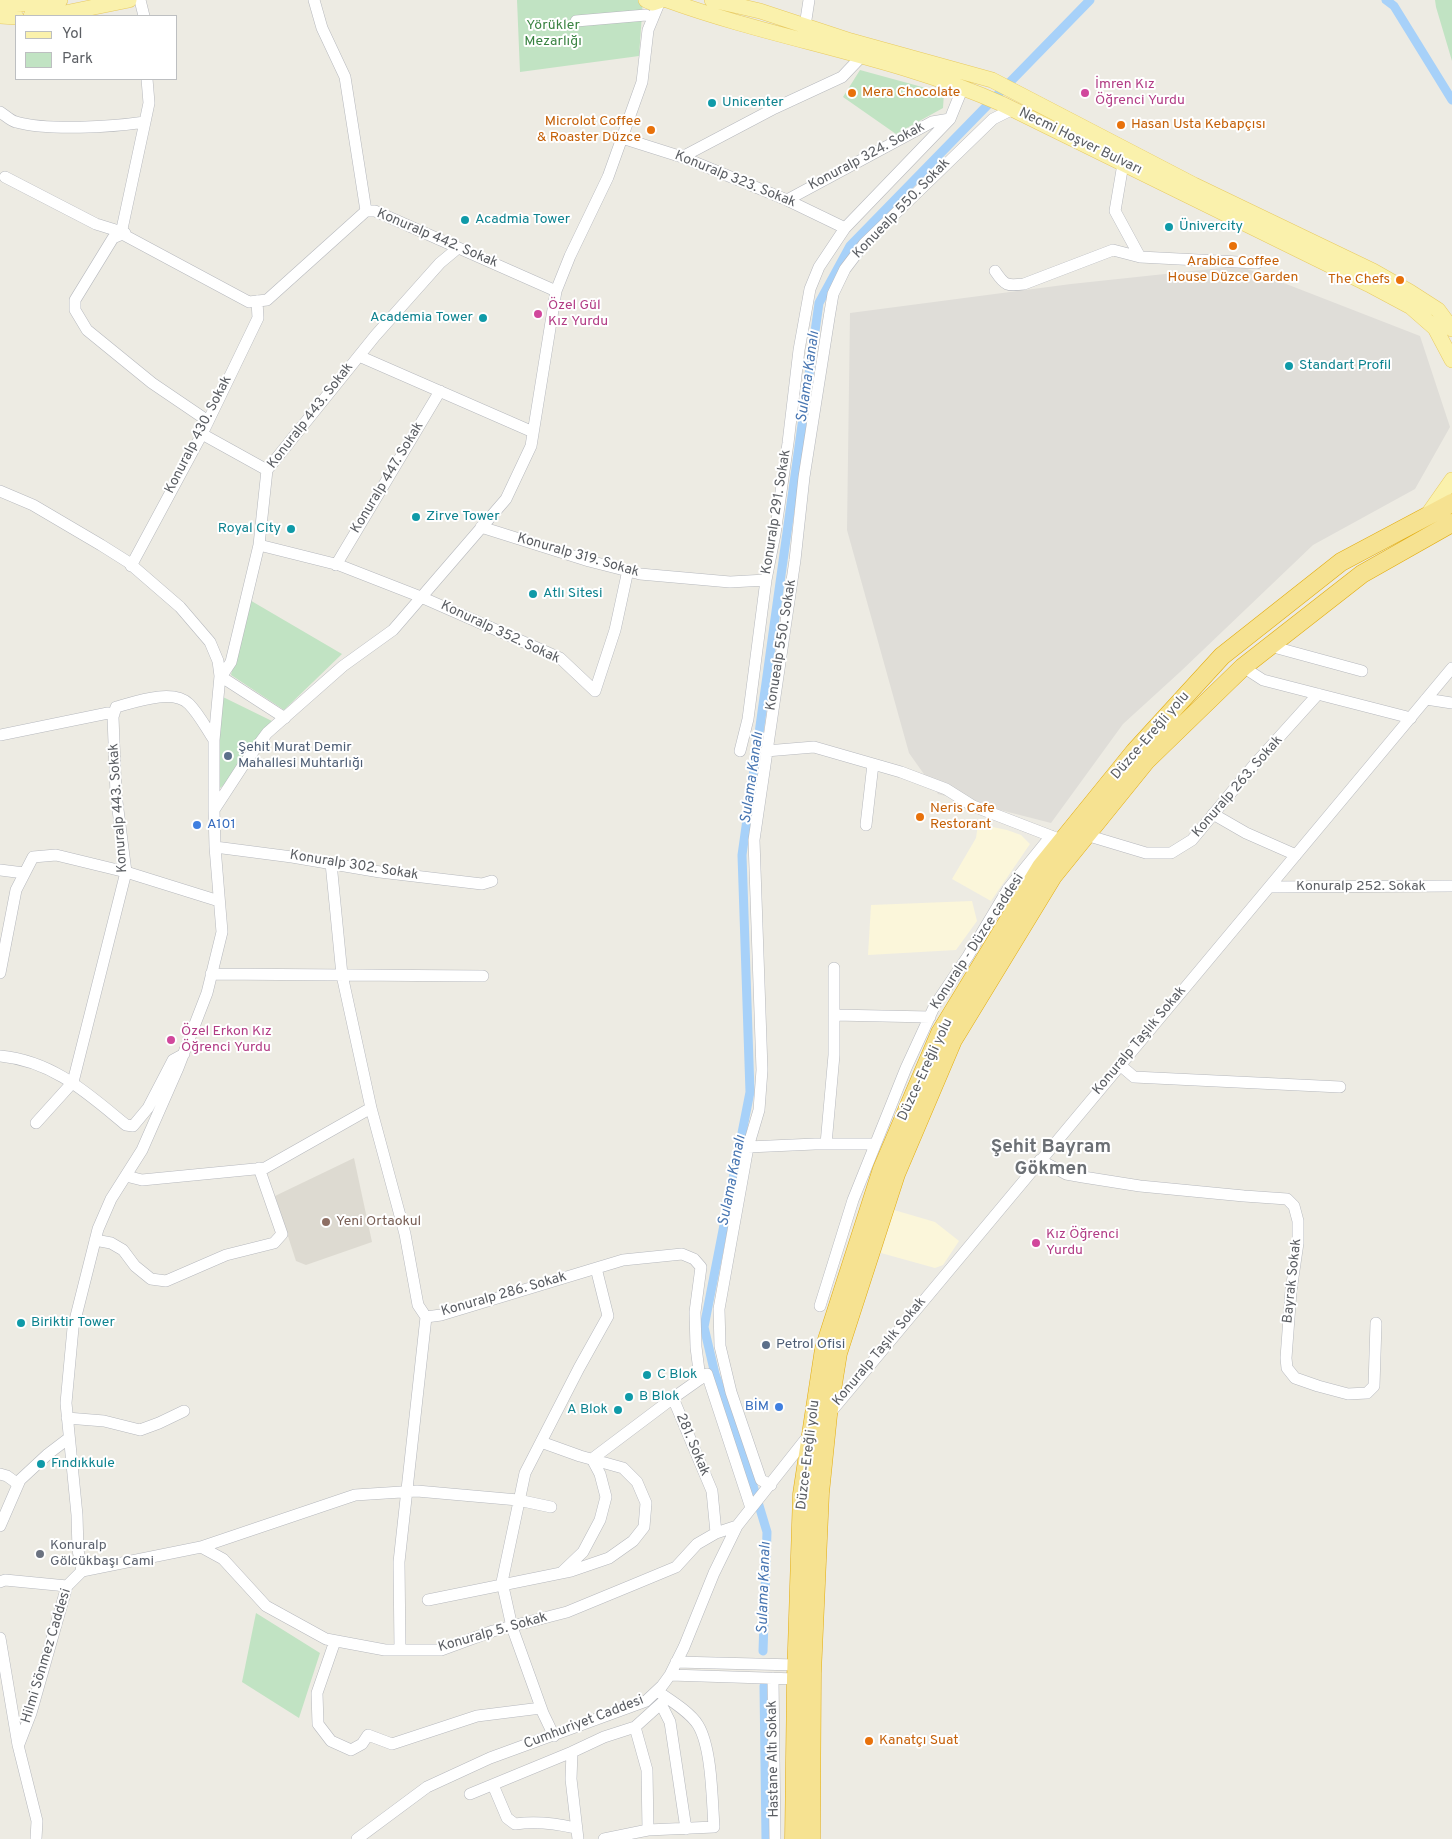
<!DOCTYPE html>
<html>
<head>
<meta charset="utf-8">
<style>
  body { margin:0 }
  #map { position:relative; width:1452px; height:1839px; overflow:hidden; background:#edebe3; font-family:Overpass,sans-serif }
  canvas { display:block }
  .legend { position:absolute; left:15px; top:15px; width:162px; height:65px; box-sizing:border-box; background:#fff; border:1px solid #bdbfc1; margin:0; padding:6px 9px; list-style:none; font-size:15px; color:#5b5e63 }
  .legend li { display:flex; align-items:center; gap:10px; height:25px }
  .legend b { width:25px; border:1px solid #bdbfc1 }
</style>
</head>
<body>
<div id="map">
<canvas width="1452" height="1839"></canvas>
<ul class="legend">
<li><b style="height:6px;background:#faf1ac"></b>Yol</li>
<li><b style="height:14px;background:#c1e3c3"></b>Park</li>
</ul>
</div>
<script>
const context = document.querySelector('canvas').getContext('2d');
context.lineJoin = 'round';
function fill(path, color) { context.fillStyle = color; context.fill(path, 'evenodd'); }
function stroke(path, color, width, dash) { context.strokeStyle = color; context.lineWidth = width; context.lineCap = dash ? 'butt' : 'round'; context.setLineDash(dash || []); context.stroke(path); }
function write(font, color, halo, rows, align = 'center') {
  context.font = font + ' Overpass,sans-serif'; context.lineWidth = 4; context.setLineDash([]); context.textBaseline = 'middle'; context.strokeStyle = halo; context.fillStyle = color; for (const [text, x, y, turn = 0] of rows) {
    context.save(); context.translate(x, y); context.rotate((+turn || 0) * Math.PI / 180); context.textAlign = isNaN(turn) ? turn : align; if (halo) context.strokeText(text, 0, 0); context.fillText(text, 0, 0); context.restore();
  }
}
const commercial = new Path2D(`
  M978,824L1007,830L1021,835L1030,844L991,901L952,879L976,838Z
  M972,901L977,921L956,950L868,955L871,905Z
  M894,1210L935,1222L959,1241L943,1265L935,1268L881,1253Z`);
const industrial = new Path2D(`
  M1240,266L1420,336L1450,427L1415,489L1313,545L1180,672L1123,724L1051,823L938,794L909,753L847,530L850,313L1071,284Z`);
const education = new Path2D(`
  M354,1158L372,1242L306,1265L296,1261L275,1196Z`);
const green = new Path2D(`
  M517,0H643L639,56L520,72Z
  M1435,0H1452V61L1436,7Z
  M860,70L944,93L943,108L896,134L843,97Z
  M248,599L342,654L284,710L231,675Z
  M223,697L274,722L226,783L220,788L217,752Z
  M256,1613L320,1653L299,1718L242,1682Z`);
const canal = new Path2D(`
  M1386,0L1394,6L1452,100
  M763,1651L767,1532L748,1469L715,1374L704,1327L750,1092L742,855L819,303L850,246L1090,0
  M764,1686L766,1839`);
const minor = new Path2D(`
  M140,0L144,16
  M314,0L322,28L345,77L366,211
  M576,21L646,15
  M805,26L809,0
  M147,79L149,103L145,122L122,229L126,236L249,302L267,300L366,211H375L556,291
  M0,112C5,115 11,121 16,122C49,131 111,127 145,122
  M622,138L682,157L787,200L845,228
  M682,157L775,108L842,77L861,57
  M1123,164L1115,211L1140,257
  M5,177L96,224L125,233
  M787,200L932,122L950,119
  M125,233L113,238L75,300V310L87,330L152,383L208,421
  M995,271C1005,286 1007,286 1024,284L1113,250L1140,257L1257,263
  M359,356L533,432
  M202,434L267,470
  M0,491L33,505L101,545L128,562L180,607L210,642L218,661L220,676L214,740V810L215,847L222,932L207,993L178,1068L142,1150L111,1199L98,1229L73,1328L66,1403L77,1515L78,1550L82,1571
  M481,527L589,561L640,574L730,582L766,580
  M259,545L339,565L421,597L560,658L595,691L615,630L628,570
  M336,565L440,391
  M131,566L202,434L258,318L257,301
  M1270,646L1362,671
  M1243,667L1263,680L1411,718
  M220,676L285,718
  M221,677L231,662L259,545L267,470L375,336L440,263L458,248
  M1426,699L1452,703
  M0,735L108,713L114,714
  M740,751L748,719L766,580L775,534L788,443L799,350L810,289L819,267L845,228L950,119L963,87
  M766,751L814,747L901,772L946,789L973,806L1056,838
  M214,810L244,764L267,733L343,666L393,630L506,499L531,446L556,291L570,256L608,177L642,82L648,30L660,1
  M1213,814L1246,833L1296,855
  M866,825L873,764
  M1086,835L1146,853H1171L1192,840L1254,765L1318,694
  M215,847L292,857L380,872L482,884L492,881
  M331,863L342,975L371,1108
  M0,870L24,873
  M1270,887L1452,886
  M0,973L16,890L33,857L56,855L126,872L219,901
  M211,974L483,976
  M834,1015L930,1017
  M0,1056C53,1061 87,1093 126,1125L133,1126L148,1108L173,1060L184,1054
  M1120,1065L1134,1077L1340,1087
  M36,1123L73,1082L126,872L116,794L113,717L116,707C135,702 173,688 189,704C199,714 206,728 214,740
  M826,1144L834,1055V968
  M748,1147L815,1144H874
  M1040,1160L1066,1174L1083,1177L1140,1186L1244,1196L1287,1199L1294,1206L1298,1221V1243L1291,1291L1286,1358L1287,1368L1295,1378L1318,1386L1348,1394L1367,1393L1374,1386L1376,1323
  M126,1176L142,1180L265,1168L371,1108L405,1234L418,1305L426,1317L441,1315L623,1260L682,1254L694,1259L701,1267L695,1312L696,1347L700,1379
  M95,1240L111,1243L123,1250L135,1266L151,1279L166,1281L226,1255L274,1243L282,1234L259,1168
  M820,1306L853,1200L906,1068L935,1005L968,956L1008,889L1051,836
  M673,1398L707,1374L751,1508
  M830,1413L1452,668
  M67,1418L104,1421L140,1430L159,1423L184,1411
  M0,1474L7,1476L18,1484
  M771,1485L761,1480L731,1392L720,1346L719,1309L748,1147L759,1110L762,1070L754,840L795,560L804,477L829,318L833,294L845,269L864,244L993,119L1009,111H1016
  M0,1526L20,1480L48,1454L69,1438
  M201,1547L355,1495L417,1491L518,1500L551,1507
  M82,1571L201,1547L223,1559L266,1606L326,1639L385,1650H441L493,1631L567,1612L635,1584L676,1567L697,1544L716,1533L737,1526
  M561,1573L583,1552L600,1520L606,1497L600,1474L592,1459L673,1398L712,1491L716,1533
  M0,1582L5,1580L67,1586
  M428,1600L571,1571L609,1558L633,1541L644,1527L646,1503L637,1482L623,1468L580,1456L541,1442
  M0,1638L18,1745L37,1821L36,1839
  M335,1641L317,1693L318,1724L331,1741L351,1750L362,1744L368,1735L392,1744L477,1716L541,1708
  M400,1650L399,1562L426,1317
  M676,1662L796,1665L803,1668
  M670,1675L796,1679L802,1676
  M773,1678L775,1839
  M661,1704L670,1722L686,1829
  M635,1727L666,1699
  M554,1736L543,1713L512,1627L502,1582L525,1473L579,1368L608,1316L596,1268
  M19,1744L31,1713L67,1586L82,1571
  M493,1785L507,1818L515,1824C536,1821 554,1823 575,1828
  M470,1794L572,1752
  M357,1839L427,1787L490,1758L646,1701L662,1686L670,1675L684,1647L714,1573L737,1526L809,1435
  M578,1839L571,1779L572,1752L604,1737L635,1727L647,1770L648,1830
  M604,1839L648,1830L714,1827C712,1800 712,1748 698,1725C690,1712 670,1700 657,1691`);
const major = new Path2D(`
  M646,0L653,3L662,0
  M667,0C777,40 895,56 1002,104L1368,284L1411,307L1435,328L1452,360
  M712,0L760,11L851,41L992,80L1194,185L1373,271L1410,292L1438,310L1452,329
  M0,5L21,4L60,0
  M0,16L16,17
  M31,16L60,14L129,0
  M1426,517L1452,480`);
const highway = new Path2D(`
  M794,1839L796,1679L802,1494L824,1349L882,1169L940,1033L1041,867L1135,751L1222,656L1341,562L1452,503
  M811,1839L812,1673L820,1493L828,1415L838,1353L896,1174L953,1040L1053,876L1146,761L1243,667L1362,574L1452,523`);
const markers = [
  [852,93,5,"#e8710a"],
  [1085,93,5,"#d1479c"],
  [712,103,5,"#0f9aa8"],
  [1121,125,5,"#e8710a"],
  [651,130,5,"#e8710a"],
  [465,220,5,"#0f9aa8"],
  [1169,227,5,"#0f9aa8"],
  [1233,246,5,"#e8710a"],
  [1400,280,5,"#e8710a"],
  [538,314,5,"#d1479c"],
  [483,318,5,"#0f9aa8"],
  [1289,366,5,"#0f9aa8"],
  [416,517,5,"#0f9aa8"],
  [291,529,5,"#0f9aa8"],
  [533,594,5,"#0f9aa8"],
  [228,756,5,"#5c6f8a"],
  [920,817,5,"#e8710a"],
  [197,825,5,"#3f7fe0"],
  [171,1040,5,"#d1479c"],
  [326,1222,5,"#8d6e63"],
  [1036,1243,5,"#d1479c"],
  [21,1323,5,"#0f9aa8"],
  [766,1345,5,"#5c6f8a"],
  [647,1375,5,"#0f9aa8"],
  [629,1397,5,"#0f9aa8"],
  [779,1407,5,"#3f7fe0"],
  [618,1410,5,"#0f9aa8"],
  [41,1464,5,"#0f9aa8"],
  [40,1554,5,"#6b7280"],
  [869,1741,5,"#e8710a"]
];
const parkNames = [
  ["Yörükler",553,26],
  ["Mezarlığı",553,42]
];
const hotelNames = [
  ["İmren Kız",1095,85],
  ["Öğrenci Yurdu",1095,101],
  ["Özel Gül",548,306],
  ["Kız Yurdu",548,322],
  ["Özel Erkon Kız",181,1032],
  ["Öğrenci Yurdu",181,1048],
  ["Kız Öğrenci",1046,1235],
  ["Yurdu",1046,1251]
];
const foodNames = [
  ["Mera Chocolate",862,93],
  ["Microlot Coffee",641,122,"right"],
  ["& Roaster Düzce",641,138,"right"],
  ["Hasan Usta Kebapçısı",1131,125],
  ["Arabica Coffee",1233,262,"center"],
  ["House Düzce Garden",1233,278,"center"],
  ["The Chefs",1390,280,"right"],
  ["Neris Cafe",930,809],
  ["Restorant",930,825],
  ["Kanatçı Suat",879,1741]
];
const cultureNames = [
  ["Unicenter",722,103],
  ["Acadmia Tower",475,220],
  ["Ünivercity",1179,227],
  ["Academia Tower",473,318,"right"],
  ["Standart Profil",1299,366],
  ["Zirve Tower",426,517],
  ["Royal City",281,529,"right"],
  ["Atlı Sitesi",543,594],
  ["Biriktir Tower",31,1323],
  ["C Blok",657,1375],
  ["B Blok",639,1397],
  ["A Blok",608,1410,"right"],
  ["Fındıkkule",51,1464]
];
const streetNames = [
  ["Necmi Hoşver Bulvarı",1080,142,26],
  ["Konuralp 324. Sokak",867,157,-28],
  ["Konuralp 323. Sokak",735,180,22],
  ["Konuealp 550. Sokak",902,209,-46],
  ["Konuralp 442. Sokak",437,239,23],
  ["Konuralp 443. Sokak",311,416,-52],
  ["Konuralp 430. Sokak",199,435,-63],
  ["Konuralp 447. Sokak",388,478,-59],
  ["Konuralp 291. Sokak",777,512,-81],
  ["Konuralp 319. Sokak",578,556,16],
  ["Konuralp 352. Sokak",500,633,25],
  ["Konuealp 550. Sokak",782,645,-81],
  ["Düzce-Ereğli yolu",1151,736,-49],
  ["Konuralp 263. Sokak",1238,787,-49],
  ["Konuralp 443. Sokak",119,808,-94],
  ["Konuralp 302. Sokak",354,866,9],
  ["Konuralp 252. Sokak",1361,887],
  ["Konuralp - Düzce caddesi",978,942,-57],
  ["Konuralp Taşlık Sokak",1140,1041,-50],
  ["Düzce-Ereğli yolu",926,1070,-65],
  ["Bayrak Sokak",1293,1281,-84],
  ["Konuralp 286. Sokak",504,1295,-16],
  ["Konuralp Taşlık Sokak",880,1352,-50],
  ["281. Sokak",692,1445,67],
  ["Düzce-Ereğli yolu",809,1455,-83],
  ["Konuralp 5. Sokak",493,1633,-16],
  ["Hilmi Sönmez Caddesi",47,1656,-73],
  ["Cumhuriyet Caddesi",584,1723,-21],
  ["Hastane Altı Sokak",774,1759,-91]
];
const serviceNames = [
  ["Şehit Murat Demir",238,748],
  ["Mahallesi Muhtarlığı",238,764],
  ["Petrol Ofisi",776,1345]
];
const shopNames = [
  ["A101",207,825],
  ["BİM",769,1407,"right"]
];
const educationNames = [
  ["Yeni Ortaokul",336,1222]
];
const worshipNames = [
  ["Konuralp",50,1546],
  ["Gölcükbaşı Cami",50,1562]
];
const waterNames = [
  ["Sulama Kanalı",809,377,-82],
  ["Sulama Kanalı",753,778,-82],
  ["Sulama Kanalı",733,1181,-79],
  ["Sulama Kanalı",765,1588,-88]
];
const districtNames = [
  ["Şehit Bayram",1051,1148],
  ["Gökmen",1051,1170]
];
fill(commercial, '#fbf6da');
fill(industrial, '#dfddd8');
fill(education, '#dddad1');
fill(green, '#c1e3c3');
stroke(canal, '#a7d1f9', 9);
stroke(minor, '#b6b8bd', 12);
stroke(major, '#e8ca61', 16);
stroke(highway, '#e2ac0e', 19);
stroke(minor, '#fff', 11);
stroke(major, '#faf1ac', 15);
stroke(highway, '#f6e291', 18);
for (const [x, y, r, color] of markers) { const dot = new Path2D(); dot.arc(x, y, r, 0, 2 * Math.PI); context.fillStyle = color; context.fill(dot); stroke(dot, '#fff', 2); }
write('14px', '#3a8342', '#fff', parkNames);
write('14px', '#b23c85', '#fff', hotelNames, 'left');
write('14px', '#c56008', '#fff', foodNames, 'left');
write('14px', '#0d838f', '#fff', cultureNames, 'left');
write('14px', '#5b5e63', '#fff', streetNames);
write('14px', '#4e5e75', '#fff', serviceNames, 'left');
write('14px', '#366cbe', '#fff', shopNames, 'left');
write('14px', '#785e54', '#fff', educationNames, 'left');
write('14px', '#5b616d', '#fff', worshipNames, 'left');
write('italic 15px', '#4876b2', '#fff', waterNames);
write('bold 19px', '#6c7075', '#fff', districtNames);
</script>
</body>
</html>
